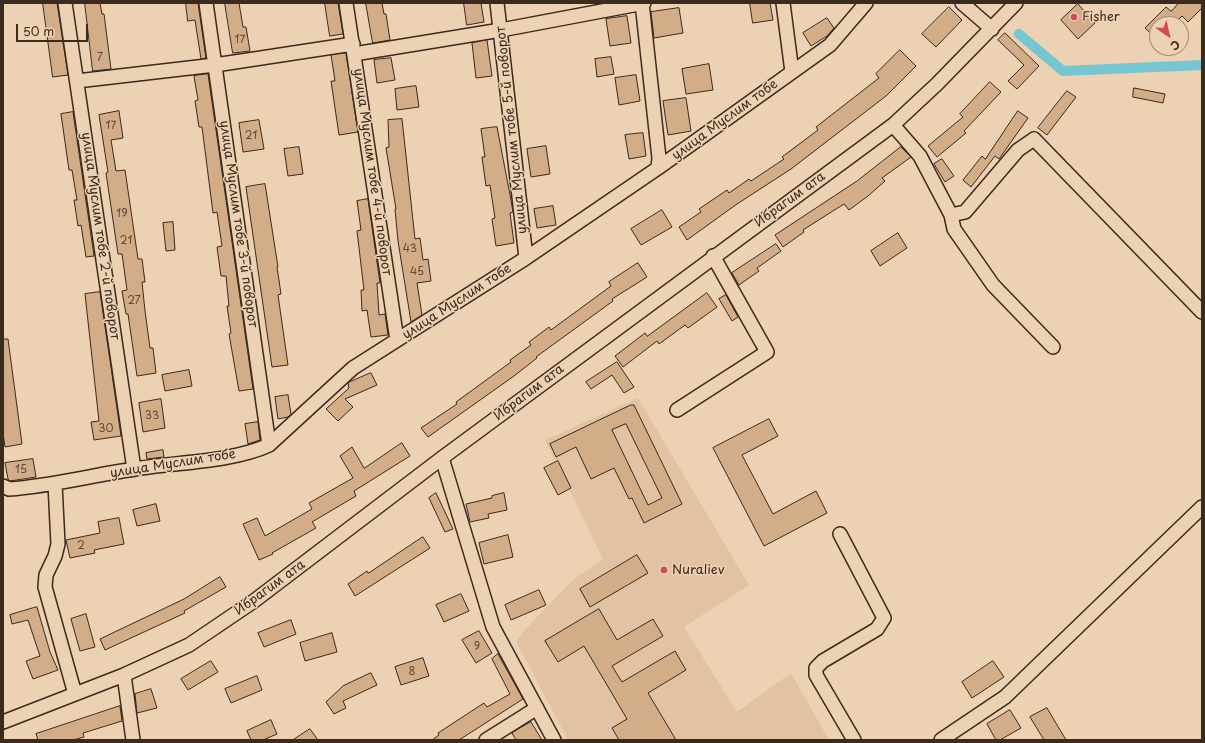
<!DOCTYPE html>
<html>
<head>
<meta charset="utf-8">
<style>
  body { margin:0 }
  #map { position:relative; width:1205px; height:743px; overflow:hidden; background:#ecd1b3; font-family:"Playpen Sans",sans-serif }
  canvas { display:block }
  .frame { position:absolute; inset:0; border:4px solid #3b2a1e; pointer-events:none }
  .north { position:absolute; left:1149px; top:16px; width:40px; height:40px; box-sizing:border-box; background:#ecd1b3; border:1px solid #a58e77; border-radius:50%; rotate:146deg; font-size:11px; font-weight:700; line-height:16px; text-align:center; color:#3b2a1e }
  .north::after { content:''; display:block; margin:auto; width:14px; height:18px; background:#d1495b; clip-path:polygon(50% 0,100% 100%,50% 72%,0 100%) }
  .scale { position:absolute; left:16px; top:24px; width:72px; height:18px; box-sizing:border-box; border:2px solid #3b2a1e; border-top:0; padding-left:5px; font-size:12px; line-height:14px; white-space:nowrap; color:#3b2a1e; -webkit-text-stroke:3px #ecd1b3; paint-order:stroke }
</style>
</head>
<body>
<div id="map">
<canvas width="1205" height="743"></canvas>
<div class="frame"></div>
<div class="north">С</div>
<div class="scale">50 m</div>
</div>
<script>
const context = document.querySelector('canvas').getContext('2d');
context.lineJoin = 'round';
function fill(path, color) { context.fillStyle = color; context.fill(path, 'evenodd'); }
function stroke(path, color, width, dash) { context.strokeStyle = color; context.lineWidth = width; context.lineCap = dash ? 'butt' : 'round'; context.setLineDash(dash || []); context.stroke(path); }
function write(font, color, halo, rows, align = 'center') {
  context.font = font + ' "Playpen Sans",sans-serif'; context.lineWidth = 3; context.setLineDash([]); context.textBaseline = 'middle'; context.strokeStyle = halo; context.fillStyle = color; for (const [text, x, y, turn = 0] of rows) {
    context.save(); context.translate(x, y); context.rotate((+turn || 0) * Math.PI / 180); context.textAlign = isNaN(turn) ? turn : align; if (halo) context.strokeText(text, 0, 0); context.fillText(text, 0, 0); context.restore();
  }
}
const built = new Path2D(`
  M638,398L749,585L684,627L737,712L791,673L829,740H568L516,641L533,621L573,580L603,559L545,440Z`);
const canal = new Path2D(`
  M1019,34L1063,71L1202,65`);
const building = new Path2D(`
  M43,3H57L68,75L53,77Z
  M85,3H100L102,14H104L111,69L93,71Z
  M186,3H198L206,58L201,59L195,20L188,21Z
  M225,3H239L243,27H246L250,51L233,53Z
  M325,3H338L343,34L330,36Z
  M366,3H382L384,14H386L390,40L373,43Z
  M464,3H481L484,22L467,25Z
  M750,3H770L773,20L753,23Z
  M1179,3H1202V8L1188,22L1182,16L1174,24H1157V39L1145,28L1166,7L1171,11Z
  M1078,4L1095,23L1078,39L1061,20Z
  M949,7L962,20L936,47L922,34Z
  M679,8L683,33L654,38L651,12Z
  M627,16L631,43L610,46L606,19Z
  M827,18L834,28L827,36L811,46L803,33Z
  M1005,33L1039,66L1017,89L1008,81L1024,65L998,40Z
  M487,40L492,76L476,78L472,43Z
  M900,50L916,66L886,96L791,169L737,204L687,240L679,227L701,212L699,209L727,190L729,193L749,179L751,181L784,159L782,157L818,130L816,127L879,78L876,74Z
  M346,53L358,132L339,135L331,81H335L331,55Z
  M611,57L614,74L597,77L595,59Z
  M391,58L395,80L377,83L374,60Z
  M709,64L713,90L686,94L682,69Z
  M208,74L253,389L239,391L229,334L231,333L227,306H229L226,276H221L217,247L222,246L217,212L213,213L202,127H199L195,101L198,100L194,76Z
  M636,75L640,101L619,105L615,78Z
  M990,82L1001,92L964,131L966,133L937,157L928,146L963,117L960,114Z
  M416,86L419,107L397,110L395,89Z
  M1134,88L1165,94L1163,103L1133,97Z
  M1067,91L1076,97L1047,135L1038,128Z
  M686,98L691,131L668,135L663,101Z
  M119,111L123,138L111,140L116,171L125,170L138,259H142L145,282H142L145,311L150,348H153L156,373L137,376L128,314H126L122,291L127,290L122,254H118L106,173L108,172L99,115Z
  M1018,111L1028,118L999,159L995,156L971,187L963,180L982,156L985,159Z
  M73,112L94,256L86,257L81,225L78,226L74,200H77L72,170H69L61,114Z
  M402,119L415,239L420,238L423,260L428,259L431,281L417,283L422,315L411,322L398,241L395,209H396L386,148L389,147L388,120Z
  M259,120L264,149L243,152L239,123Z
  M497,127L511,200L513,212L510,213L514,243L496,246L492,219L495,218L490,185L486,186L482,157H485L481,129Z
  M643,133L646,156L629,159L625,135Z
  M546,146L550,174L531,177L527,149Z
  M299,147L303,174L288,176L284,149Z
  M901,147L911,157L882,178L885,181L868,196L849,210L844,204L803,230L804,232L783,247L775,235L857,181Z
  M942,159L954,176L945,182L934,164Z
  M265,184L278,267H277L281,294L278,295L288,365L272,367L246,187Z
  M368,199L380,283H377L379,315L385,314L388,335L371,337L367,310L362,311L361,290H364L357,231L361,230L357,201Z
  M553,206L556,225L537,228L534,209Z
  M662,210L672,227L641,245L631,229Z
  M173,222L175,250L166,251L163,223Z
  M898,233L907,248L880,266L871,251Z
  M776,244L781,251L757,268L759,271L739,285L732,273Z
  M638,263L647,277L612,299L613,301L536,357L537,358L514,376L428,437L421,428L457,404L456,402L511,362L510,360L531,345L529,342L549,327L551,330L611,286L609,282Z
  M100,292L121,436L94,440L91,422L99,421L85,294Z
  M707,293L717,307L688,328L685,325L659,344L657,341L623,367L615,356L645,333L647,336Z
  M726,295L738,317L732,321L719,299Z
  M3,339H8L22,444L5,447L3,433Z
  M617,362L634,387L624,393L612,375L591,389L586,382Z
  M189,370L192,386L165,391L162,375Z
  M371,373L377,385L345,399L353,407L338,421L326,409L349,388L348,383Z
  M288,395L291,414L288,417L278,419L275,397Z
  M161,399L165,428L143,432L139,403Z
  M631,405H634L682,504L644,523L632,498L629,499L614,468L591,479L576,447L556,457L550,444ZM626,424L662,498L648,505L612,430Z
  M769,419L778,436L742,455L773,514L816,491L827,513L764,546L713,448Z
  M258,422L260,440L248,444L245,424Z
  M402,443L410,456L354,491L356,496L312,522L316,528L272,553L273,554L259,560L243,524L257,518L265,536L312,509L309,503L353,478L340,456L352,447L364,468Z
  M163,450L164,457L147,459L146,453Z
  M33,459L36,477L10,481L8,479L5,463Z
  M558,461L571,488L558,495L544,468Z
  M436,493L453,529L445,532L429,498Z
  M504,493L507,510L488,514L489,518L470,522L466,504L492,498V496Z
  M156,504L160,521L137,526L133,510Z
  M119,518L124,544L94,550L95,553L70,558L66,540L100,533L98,522Z
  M508,535L513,557L484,564L479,543Z
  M423,537L430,548L355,596L348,584L367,571L368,573Z
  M637,555L648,573L590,607L580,589Z
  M220,577L226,587L184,611L185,613L105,650L100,639L184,599Z
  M539,590L546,605L511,620L505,605Z
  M461,594L469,611L444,622L436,605Z
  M37,607L50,652L58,670L33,679L26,661L40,656L28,620L12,624L10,615Z
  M599,609L617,640L653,619L663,636L612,666L622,682L675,651L686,670L648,693L676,740H619L612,728L627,719L584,646L558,662L545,641Z
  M86,614L95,647L80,651L71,619Z
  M291,620L296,634L264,647L258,633Z
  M479,631L492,653L476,663L462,640Z
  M332,633L337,652L305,661L300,643Z
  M498,654L523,699L459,740H432L439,735L438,733L484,703L487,707L510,694L492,659Z
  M423,658L429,676L401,685L395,667Z
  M211,661L218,672L188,690L181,679Z
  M993,661L1004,677L972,698L962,682Z
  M371,673L377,685L343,701L346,708L334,714L326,702L343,686Z
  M257,676L262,690L231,703L225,689Z
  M151,689L157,708L137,713L135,694Z
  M120,706L122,721L83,733L84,737L73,740H38L36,734Z
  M1047,708L1066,740H1044L1030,717Z
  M1010,710L1021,728L1000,740H996L987,724Z
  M271,720L277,734L263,740H251L247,731Z
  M531,722L542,740H516L512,733Z
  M310,729L318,740H293Z`);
const minor = new Path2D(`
  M65,3L134,469
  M206,3L269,445
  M346,3L397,340
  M497,3L526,258
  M642,3L659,158L658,168
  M783,3L792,72
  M962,3L992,29
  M354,54L501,30L644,3
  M77,81L215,65L353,44
  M893,125L920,156L951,215L954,229L993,285L1053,347
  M951,215L965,212L1018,150L1034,139L1202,312
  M677,410L767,352L713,256
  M442,458L493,627L554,740
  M55,484L58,544L55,556L46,575L45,587L75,694
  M3,486L9,489C52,486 93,475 135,469C177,462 232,462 269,445L353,368L526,258L658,168L830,45L866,3
  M840,534L884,618L877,629L823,661L816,668V675L854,740
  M124,675L133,740
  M3,722L124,675L189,645L254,601L442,458L893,125L937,84L1016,3
  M486,740L537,708
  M941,740L1005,697L1202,507`);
const markers = [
  [1074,17,4,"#d1495b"],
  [664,570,4,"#d1495b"]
];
const numberNames = [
  ["17",240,40],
  ["7",100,58],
  ["17",111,126],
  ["21",251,136],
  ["19",122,214],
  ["21",126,241],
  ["43",410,249],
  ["45",417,272],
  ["27",134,301],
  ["33",152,416],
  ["30",106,429],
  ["15",21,470],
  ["2",81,546],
  ["9",477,647],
  ["8",412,672]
];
const poiNames = [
  ["Fisher",1082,17],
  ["Nuraliev",672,570]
];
const streetNames = [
  ["улица Муслим тобе",725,120,-36],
  ["улица Муслим тобе 5-й поворот",512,130,-96],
  ["улица Муслим тобе 4-й поворот",372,172,82],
  ["Ибрагим ата",790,200,-36],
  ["улица Муслим тобе 3-й поворот",238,224,82],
  ["улица Муслим тобе 2-й поворот",100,236,82],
  ["улица Муслим тобе",457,302,-33],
  ["Ибрагим ата",529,393,-37],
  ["улица Муслим тобе",173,464,-9],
  ["Ибрагим ата",270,588,-36]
];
fill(built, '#e1c3a3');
stroke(canal, '#76c6d2', 10);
fill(building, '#d3ac88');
stroke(building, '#3b2a1e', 1);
stroke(minor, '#3b2a1e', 16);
stroke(minor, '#ecd1b3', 13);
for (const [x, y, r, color] of markers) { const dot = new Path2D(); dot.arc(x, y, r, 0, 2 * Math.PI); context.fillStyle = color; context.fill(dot); stroke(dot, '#ecd1b3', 1.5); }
write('11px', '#614a38', null, numberNames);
write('13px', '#3b2a1e', '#ecd1b3', poiNames, 'left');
write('13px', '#3b2a1e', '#ecd1b3', streetNames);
</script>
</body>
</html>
